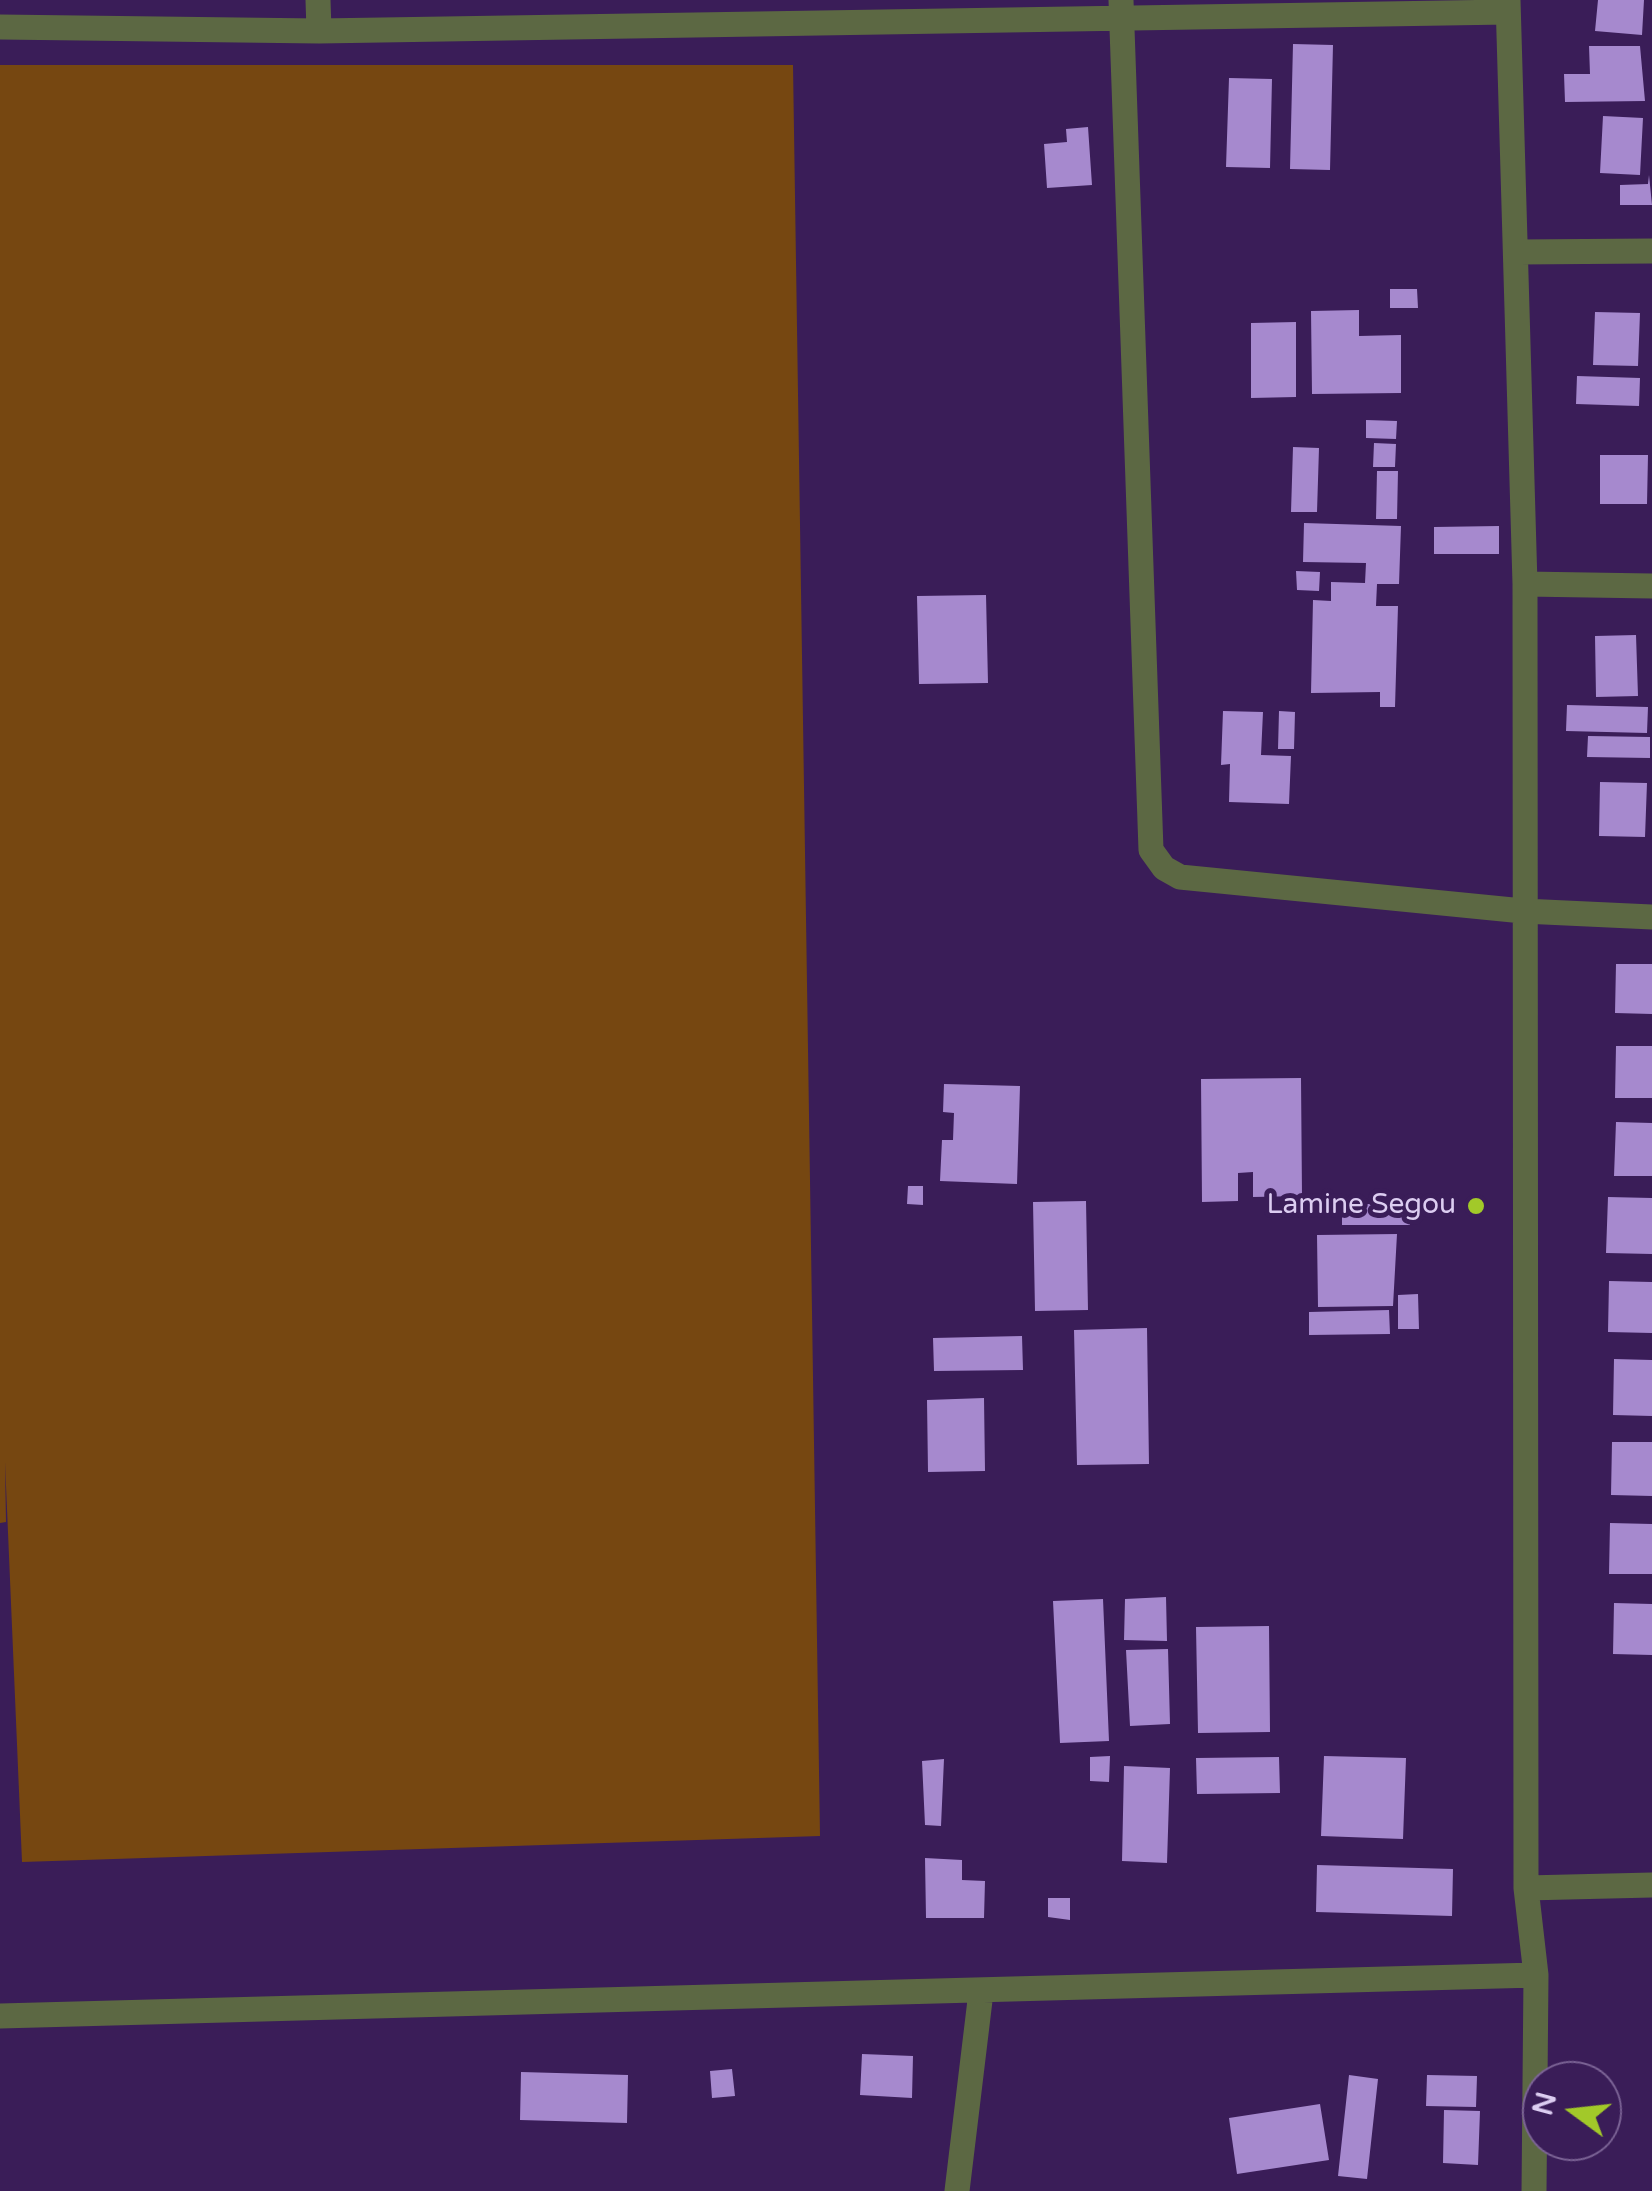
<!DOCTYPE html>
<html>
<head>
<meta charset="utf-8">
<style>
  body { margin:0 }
  #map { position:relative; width:1652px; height:2191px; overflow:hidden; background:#3a1d58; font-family:"Varela Round",sans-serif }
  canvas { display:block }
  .north { position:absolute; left:1522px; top:2061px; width:100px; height:100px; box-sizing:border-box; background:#3a1d58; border:2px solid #7b6395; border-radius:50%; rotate:285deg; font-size:28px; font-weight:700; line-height:40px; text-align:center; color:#dccdf1 }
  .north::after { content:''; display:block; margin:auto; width:35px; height:45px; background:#a2c929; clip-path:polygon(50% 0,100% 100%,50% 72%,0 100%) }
</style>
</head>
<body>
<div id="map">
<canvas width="1652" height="2191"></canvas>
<div class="north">N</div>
</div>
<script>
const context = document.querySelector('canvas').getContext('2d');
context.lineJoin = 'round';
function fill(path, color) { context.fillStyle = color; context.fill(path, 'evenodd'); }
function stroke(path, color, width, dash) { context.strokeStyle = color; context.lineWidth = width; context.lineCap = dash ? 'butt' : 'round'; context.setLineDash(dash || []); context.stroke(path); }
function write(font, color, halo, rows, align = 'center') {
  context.font = font + ' "Varela Round",sans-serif'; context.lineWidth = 10; context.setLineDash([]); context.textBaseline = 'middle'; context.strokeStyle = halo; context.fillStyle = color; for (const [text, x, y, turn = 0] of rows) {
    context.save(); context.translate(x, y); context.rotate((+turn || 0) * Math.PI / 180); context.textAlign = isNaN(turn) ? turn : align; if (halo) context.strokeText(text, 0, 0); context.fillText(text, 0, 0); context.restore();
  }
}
const green = new Path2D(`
  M0,65H793L820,1836L22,1862L5,1462L6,1522L0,1523Z`);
const building = new Path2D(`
  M1598,0H1644L1642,35L1595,31Z
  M1293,44L1333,45L1330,170L1290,169Z
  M1589,46H1640L1645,101L1565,102L1564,74H1590Z
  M1229,78L1272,79L1270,168L1226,167Z
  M1603,116L1643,118L1640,175L1600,173Z
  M1088,127L1092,185L1047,188L1044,144L1067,142L1066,129Z
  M1649,175L1652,205H1620V185L1648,184Z
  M1390,289H1417L1418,308H1390Z
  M1359,310V336L1401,335V393L1312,394L1311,311Z
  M1595,312L1640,313L1638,366L1593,365Z
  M1296,322V397L1251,398V323Z
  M1577,376L1640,378L1639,406L1576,404Z
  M1366,420L1397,421L1396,439L1366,438Z
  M1374,443L1396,444L1395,467H1373Z
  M1293,447L1319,448L1317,512H1291Z
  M1600,455H1648L1647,504H1600Z
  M1377,471H1398L1397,519H1376Z
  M1304,523L1401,526L1399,584H1377L1376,606H1398L1395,707H1380V692L1311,693L1313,600L1331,601V582L1365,583L1366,563L1303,562Z
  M1499,526V554H1434V527Z
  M1296,571L1320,572L1319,591L1297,590Z
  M986,595L988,683L919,684L917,596Z
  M1636,635L1638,696L1596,697L1595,636Z
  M1567,705L1648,707L1647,733L1566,731Z
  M1223,711L1263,712L1261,755L1291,756L1289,804L1229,802L1230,764L1221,765Z
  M1279,711L1295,712L1294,749H1278Z
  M1588,736L1650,737V758L1587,757Z
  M1600,782L1647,783L1645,837L1599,836Z
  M1616,964H1652V1014L1615,1013Z
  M1616,1046H1652V1098H1615Z
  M1301,1078L1302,1196L1253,1197V1172L1238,1173V1201L1202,1202L1201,1079Z
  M944,1084L1020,1086L1017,1184L940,1181L942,1140H953L954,1113L943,1112Z
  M1616,1122L1652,1123V1176H1614Z
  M908,1186H923V1205L907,1204Z
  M1608,1197L1652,1198V1254L1606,1253Z
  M1086,1201L1088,1310L1035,1311L1033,1202Z
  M1342,1204H1411L1410,1225H1342Z
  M1397,1234L1393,1306L1318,1307L1317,1235Z
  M1609,1281L1652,1282V1333L1608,1332Z
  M1418,1294L1419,1329H1398V1295Z
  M1389,1310L1390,1334L1309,1335V1312Z
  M1147,1328L1149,1464L1077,1465L1074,1330Z
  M1022,1336L1023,1370L934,1371L933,1338Z
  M1614,1359L1652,1360V1416L1613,1415Z
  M984,1398L985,1471L928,1472L927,1400Z
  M1612,1442H1652V1496L1611,1495Z
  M1610,1523L1652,1524V1574H1609Z
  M1166,1597L1167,1641L1124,1640L1125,1599Z
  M1103,1599L1109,1741L1060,1743L1053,1601Z
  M1614,1603L1652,1604V1655L1613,1654Z
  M1269,1626L1270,1732L1198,1733L1196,1627Z
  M1168,1649L1170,1724L1130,1726L1126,1650Z
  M1110,1756L1109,1782L1090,1781V1757Z
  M1324,1756L1406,1758L1403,1839L1321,1836Z
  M1279,1757L1280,1793L1197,1794L1196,1758Z
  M944,1759L941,1826L925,1825L922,1761Z
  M1124,1766L1170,1768L1167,1863L1122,1861Z
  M925,1858L962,1860V1880L985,1881L984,1918H926Z
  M1317,1865L1453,1869L1452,1916L1316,1912Z
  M1048,1898H1070V1920L1048,1917Z
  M862,2054L913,2056L912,2098L860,2095Z
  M732,2069L735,2096L712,2098L710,2071Z
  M521,2072L628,2075L627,2123L520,2120Z
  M1349,2075L1378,2079L1367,2179L1338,2176Z
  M1427,2075L1477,2076L1476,2107L1426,2106Z
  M1320,2104L1329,2160L1237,2174L1229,2118Z
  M1444,2110L1480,2111L1478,2165L1443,2163Z`);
const minor = new Path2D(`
  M318,0L319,31
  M1121,0L1151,850L1164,868L1180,877L1523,911L1652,917
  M1508,0L1525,584L1526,1888L1652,1885
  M0,27L319,31L1508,12
  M1518,252L1652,251
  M1525,584L1652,586
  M1526,1888L1536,1975L1534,2191
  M0,2016L1536,1975
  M957,2191L981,1992`);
const markers = [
  [1476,1206,10,"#a2c929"]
];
const poiNames = [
  ["Lamine Segou",1456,1206]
];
fill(green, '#764711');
fill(building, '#a689ce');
stroke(minor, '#5c6843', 25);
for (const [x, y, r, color] of markers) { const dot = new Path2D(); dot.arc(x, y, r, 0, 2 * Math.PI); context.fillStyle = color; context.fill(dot); stroke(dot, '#3a1d58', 4); }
write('28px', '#dccdf1', '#3a1d58', poiNames, 'right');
</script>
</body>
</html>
